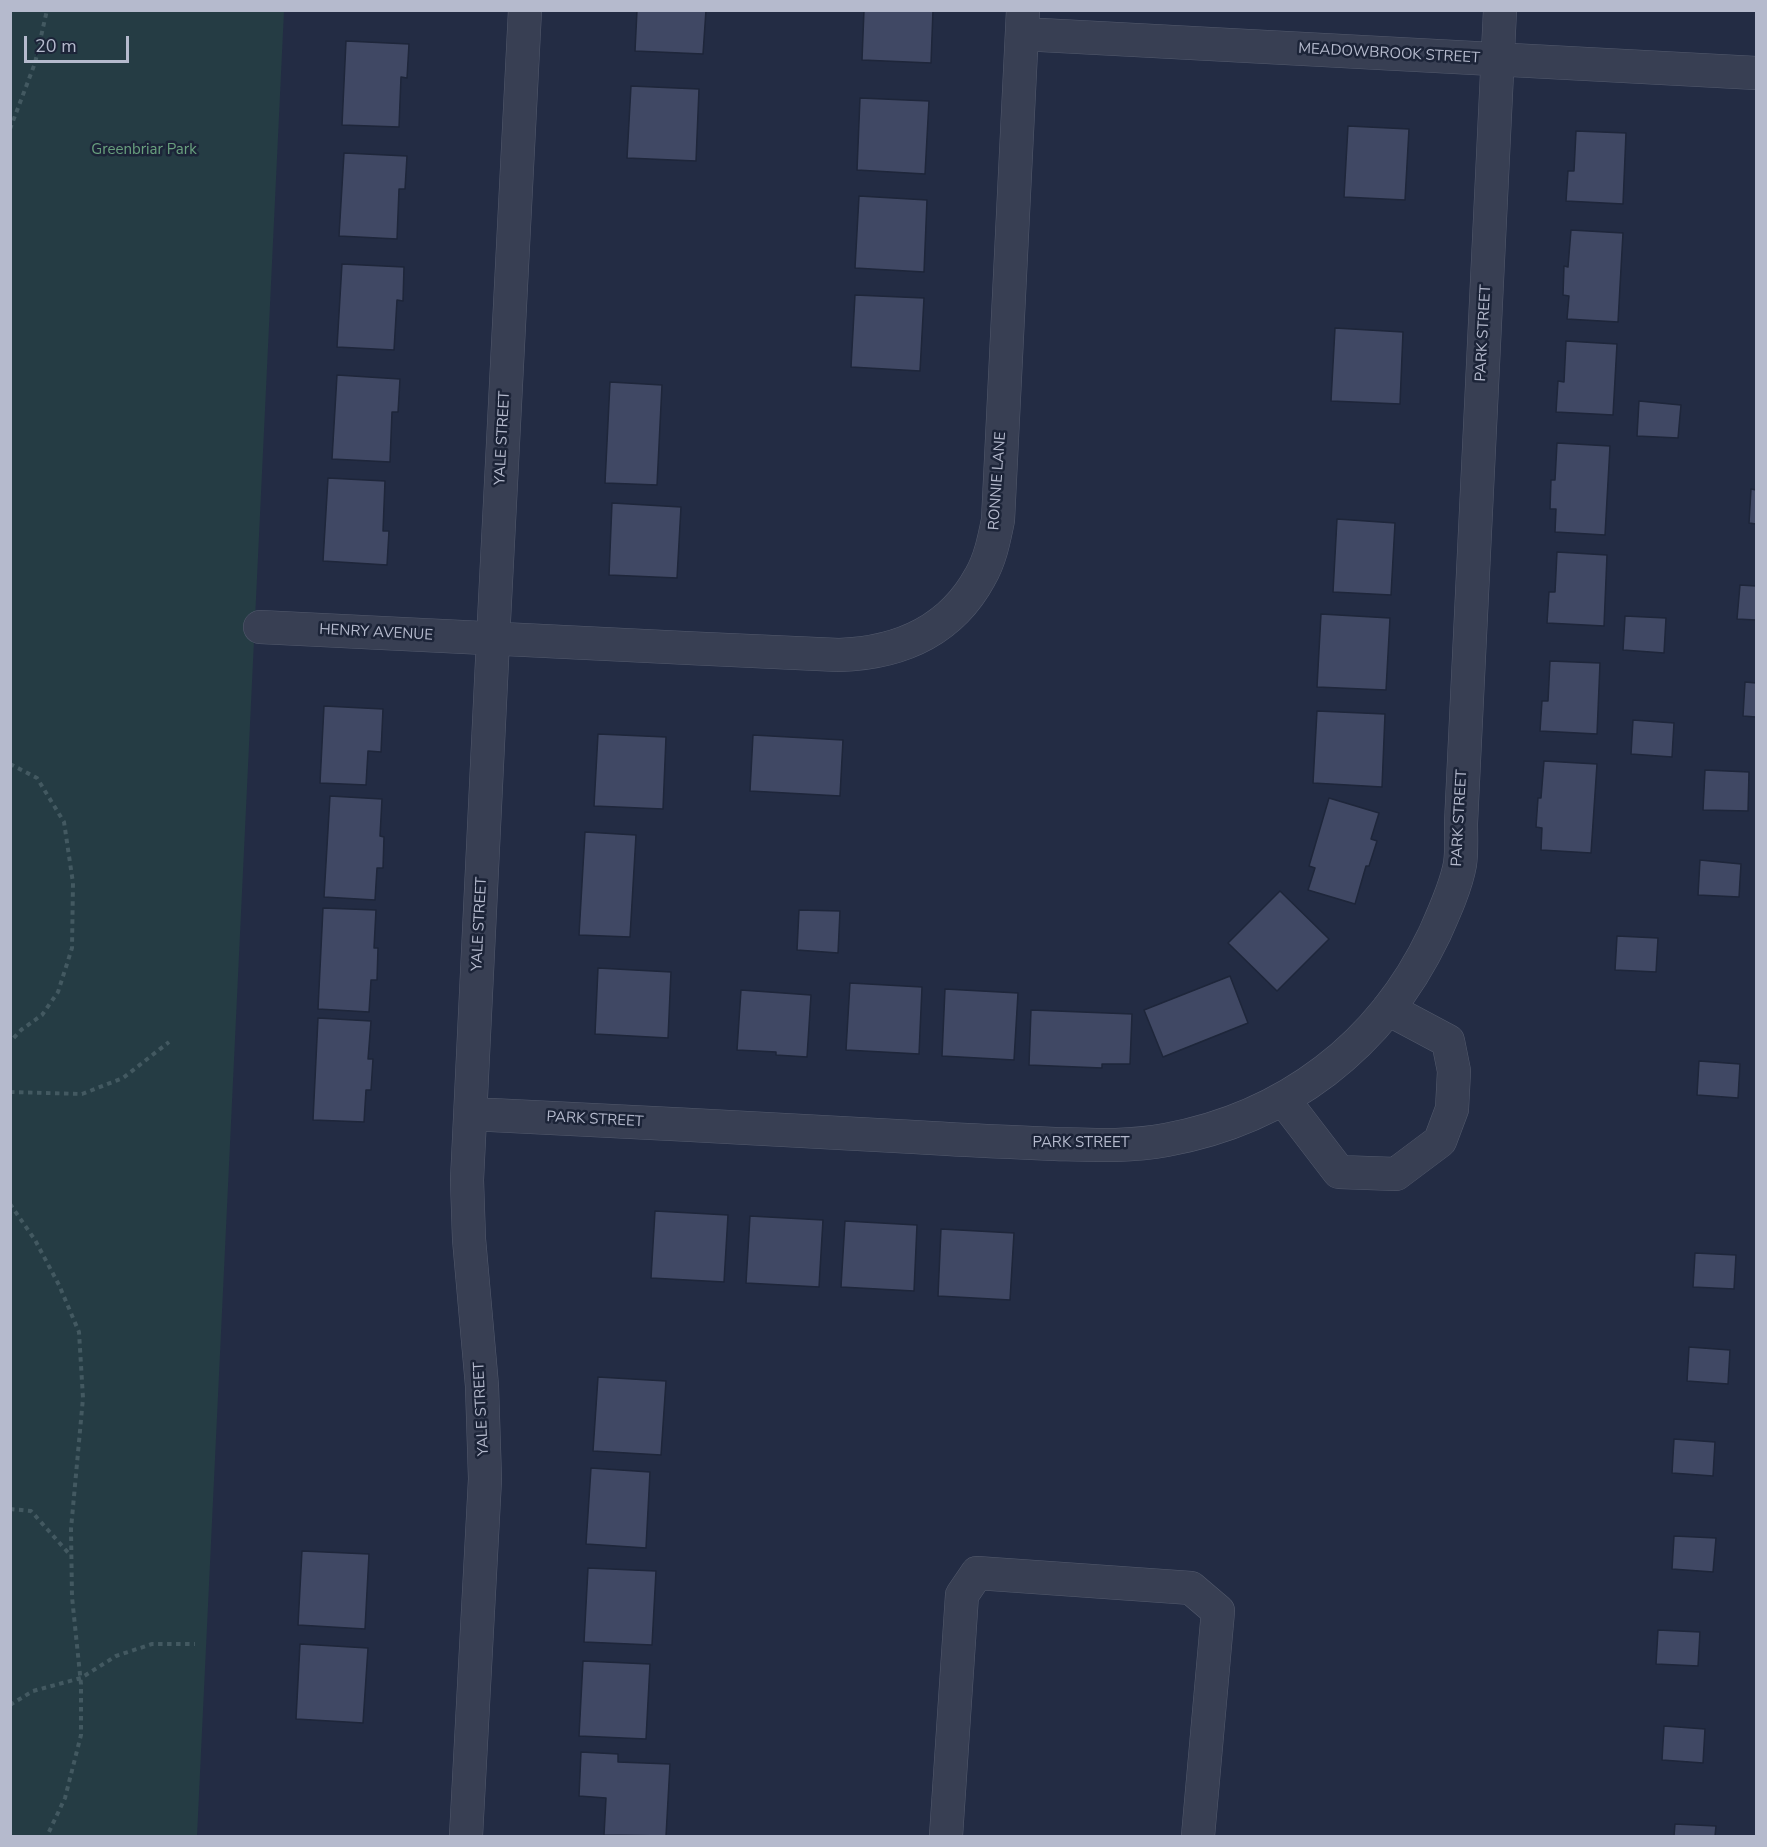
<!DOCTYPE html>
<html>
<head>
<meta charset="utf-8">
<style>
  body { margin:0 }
  #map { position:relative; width:1767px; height:1847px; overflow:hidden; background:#232c44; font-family:"Nunito Sans",sans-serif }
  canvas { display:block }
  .frame { position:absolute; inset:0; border:12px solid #b5bacd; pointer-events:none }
  .scale { position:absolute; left:24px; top:36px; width:105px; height:27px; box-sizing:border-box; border:3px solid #b5bacd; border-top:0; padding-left:8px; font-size:18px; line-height:21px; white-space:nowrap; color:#b5bacd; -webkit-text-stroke:4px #1c2438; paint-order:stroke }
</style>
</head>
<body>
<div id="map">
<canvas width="1767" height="1847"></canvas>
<div class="frame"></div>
<div class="scale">20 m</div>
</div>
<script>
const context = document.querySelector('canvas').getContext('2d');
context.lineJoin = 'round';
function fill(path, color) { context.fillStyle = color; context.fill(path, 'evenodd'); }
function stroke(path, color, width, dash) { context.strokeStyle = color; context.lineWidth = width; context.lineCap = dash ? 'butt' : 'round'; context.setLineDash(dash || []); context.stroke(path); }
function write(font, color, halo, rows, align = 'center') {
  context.font = font + ' "Nunito Sans",sans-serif'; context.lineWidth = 5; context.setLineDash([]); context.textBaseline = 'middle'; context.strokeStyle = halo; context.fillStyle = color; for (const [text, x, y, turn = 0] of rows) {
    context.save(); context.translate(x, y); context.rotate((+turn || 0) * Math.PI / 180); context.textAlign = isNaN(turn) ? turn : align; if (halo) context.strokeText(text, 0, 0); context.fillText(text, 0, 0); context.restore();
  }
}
const green = new Path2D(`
  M11,11H284L197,1836H11Z`);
const building = new Path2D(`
  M637,10H706L703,54L635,51Z
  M864,10H933L931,63L862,60Z
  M346,41L409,44L407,78L401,77L399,127L342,125Z
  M631,86L699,89L696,161L627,158Z
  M860,98L929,101L925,174L857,170Z
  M1348,126L1409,129L1405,200L1344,197Z
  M1576,131L1626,133L1623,204L1566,201L1568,171H1574Z
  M344,153L407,156L405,189H399L397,239L339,236Z
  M859,196L927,200L924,272L855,268Z
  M1571,230L1623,233L1618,322L1567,319L1569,296L1563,295L1564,266L1568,267Z
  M342,264L404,267L403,301L397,300L394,350L337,347Z
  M855,295L924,298L920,371L851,367Z
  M1335,328L1403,332L1400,404L1331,401Z
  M1566,341L1617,344L1613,415L1556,412L1558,381L1564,382Z
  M337,375L400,379L398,412H392L390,462L332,459Z
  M610,382L662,385L657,485L605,483Z
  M1639,401L1681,405L1678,438L1637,436Z
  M1557,443L1610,446L1605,535L1555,532L1556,509H1550L1551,480H1555Z
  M328,478L385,481L383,531H389L387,565L323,561Z
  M1751,489L1756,490V524L1749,523Z
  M612,503L681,507L677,578L609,575Z
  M1337,519L1395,523L1391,595L1333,592Z
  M1557,552L1607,555L1604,626L1547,623L1549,592H1555Z
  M1740,585L1756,586V620L1737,619Z
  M1321,614L1390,618L1386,690L1317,687Z
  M1625,616L1666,618L1664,653L1623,650Z
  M1550,661L1600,663L1597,734L1540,731L1542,701H1548Z
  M1745,682L1756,683V717L1743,716Z
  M324,706L383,709L381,752L368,751L366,785L320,783Z
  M1317,711L1385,714L1382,787L1313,783Z
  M1633,720L1674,723L1672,757L1631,754Z
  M598,734L666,737L663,809L594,806Z
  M753,735L843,740L840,796L750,791Z
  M1544,761L1597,764L1591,853L1541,850L1542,828L1536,827L1538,798H1541Z
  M1705,770L1749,772L1748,811L1703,810Z
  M330,796L382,799L380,836L384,837L383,868H377L375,900L324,897Z
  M1329,798L1379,813L1371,839L1377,841L1369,866H1366L1355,904L1308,890L1315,868L1309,866Z
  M585,832L636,835L630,937L579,935Z
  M1700,860L1741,864L1739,897L1698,895Z
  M1280,891L1329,939L1277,991L1228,943Z
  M323,908L376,910L374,948H378L377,980H371L369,1012L318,1009Z
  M799,910L840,911L838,953L797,950Z
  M1617,936L1658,938L1656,972L1615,970Z
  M598,968L671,972L668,1038L595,1034Z
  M1230,976L1248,1023L1163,1057L1144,1010Z
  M850,983L922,987L919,1054L846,1050Z
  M945,989L1018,993L1014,1060L942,1056Z
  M741,990L811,995L807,1057L776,1055V1052L737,1050Z
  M1031,1010L1132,1014L1130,1064H1102V1068L1029,1065Z
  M318,1018L371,1021L368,1059H373L371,1090H366L364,1122L313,1120Z
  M1699,1061L1740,1064L1738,1098L1697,1095Z
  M655,1211L728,1215L724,1282L651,1278Z
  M750,1216L823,1220L819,1287L746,1283Z
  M845,1221L917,1225L914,1291L841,1287Z
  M941,1229L1014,1233L1010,1300L938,1296Z
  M1695,1253L1736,1255L1734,1289L1693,1287Z
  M1689,1347L1730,1350L1728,1384L1687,1381Z
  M598,1377L666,1381L661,1455L593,1451Z
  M1674,1439L1715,1442L1713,1476L1672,1473Z
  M591,1468L650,1472L646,1548L586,1544Z
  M1674,1536L1716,1538L1713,1572L1672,1569Z
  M302,1551L369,1554L365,1629L298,1625Z
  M588,1568L656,1571L652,1645L584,1642Z
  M1658,1630L1700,1632L1698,1666L1656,1664Z
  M300,1644L368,1648L363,1723L296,1719Z
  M583,1661L650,1664L646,1739L579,1736Z
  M1664,1726L1705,1729L1703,1763L1662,1760Z
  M581,1752L618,1754V1762L670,1764L666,1836L604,1835L606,1798L579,1796Z
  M1675,1824L1716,1826L1715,1836H1674Z`);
const path = new Path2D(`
  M10,129L35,63L47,10
  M10,764L37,778L64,822L73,883L72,948L58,992L42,1015L21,1030L10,1042
  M10,1092L82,1094L123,1078L169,1042
  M10,1204L35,1240L59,1285L79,1332L83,1398L71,1529L72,1597L81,1684V1735L65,1798L47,1836
  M10,1509L31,1511L72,1557
  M10,1705L33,1691L81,1678L116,1656L152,1644H195`);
const minor = new Path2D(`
  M1022,34L1756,73
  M260,627C453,638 646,646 839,655C899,653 950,632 980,577C990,560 994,540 998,520L1023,10
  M1283,1099L1339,1172L1396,1174L1440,1141L1452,1109L1454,1071L1448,1041L1388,1009
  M471,1114C619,1121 766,1129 914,1137C961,1140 1008,1142 1055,1144C1092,1145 1129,1147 1166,1140C1286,1118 1381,1046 1434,935C1443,915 1456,887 1460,864C1462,851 1461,836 1461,823L1500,10
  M466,1836L485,1479L482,1386L469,1239L467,1180L493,640L525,10
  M946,1836L962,1595L977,1573L1191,1588L1218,1611L1198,1836`);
const streetNames = [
  ["MEADOWBROOK STREET",1389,54,3],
  ["PARK STREET",1484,333,-87],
  ["YALE STREET",503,438,-87],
  ["RONNIE LANE",998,481,-86],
  ["HENRY AVENUE",376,633,3],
  ["PARK STREET",1460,818,-87],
  ["YALE STREET",480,924,-87],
  ["PARK STREET",595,1120,3],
  ["PARK STREET",1081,1143],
  ["YALE STREET",482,1409,-93]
];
const parkNames = [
  ["Greenbriar Park",144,150]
];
fill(green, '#253c44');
fill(building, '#404864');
stroke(building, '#1e263a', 1.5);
stroke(minor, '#535a6d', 34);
stroke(path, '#435961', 4, [4.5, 4.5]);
stroke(minor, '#383f53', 33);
write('15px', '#b5bacd', '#1c2438', streetNames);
write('15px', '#69a07e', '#1c2438', parkNames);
</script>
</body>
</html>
